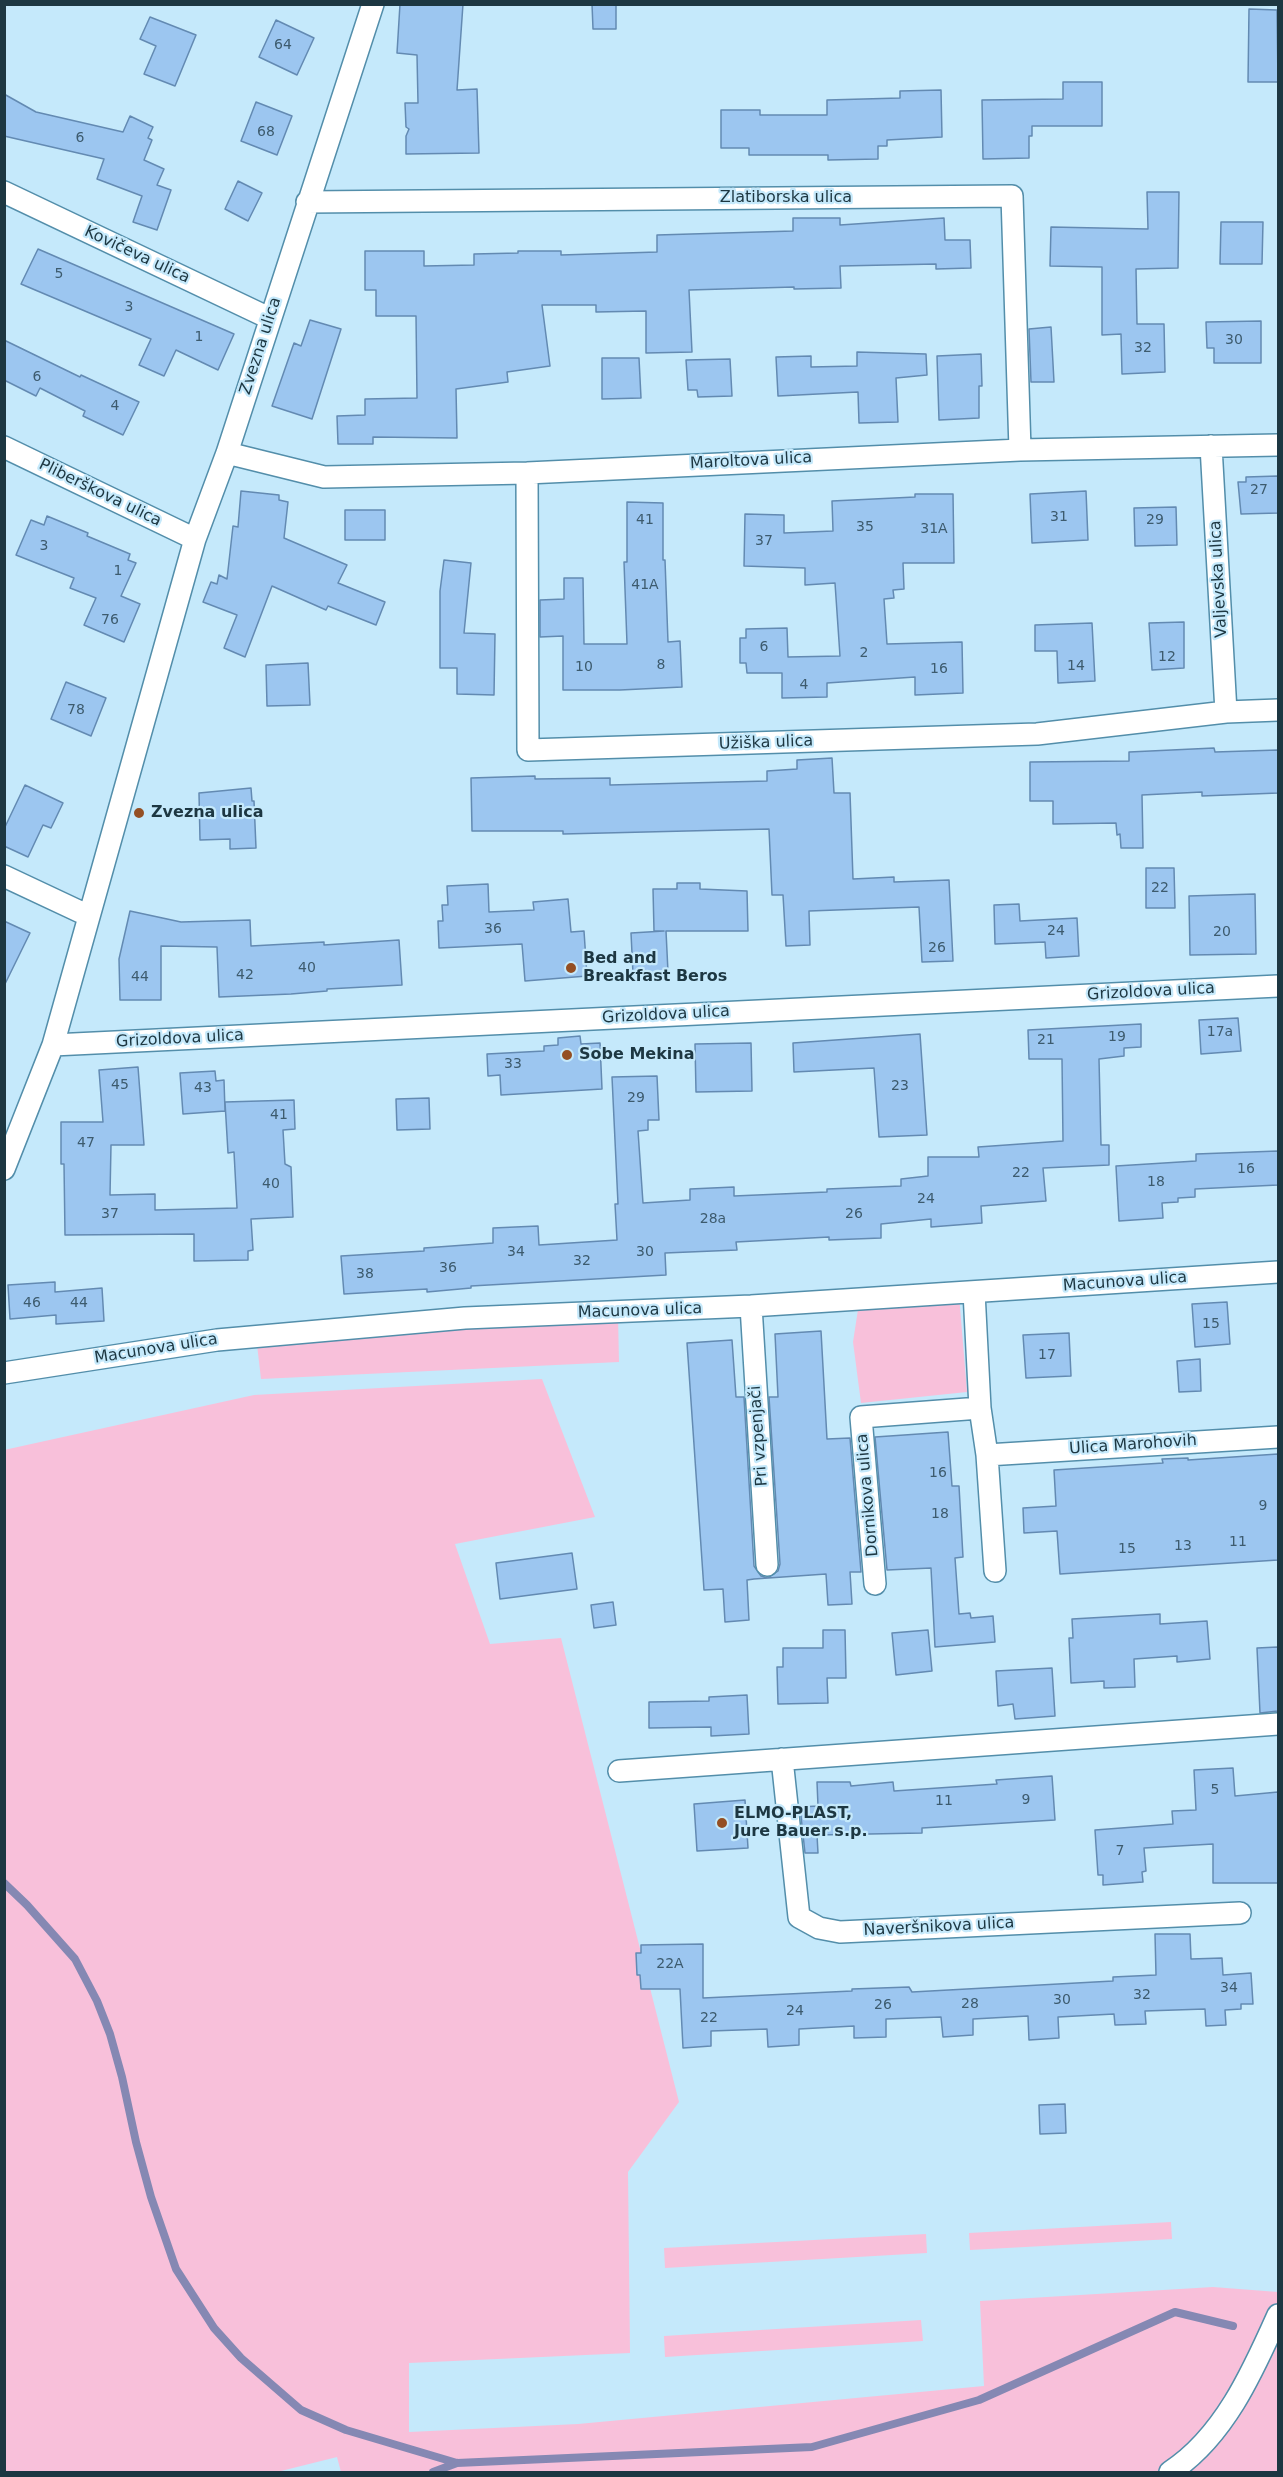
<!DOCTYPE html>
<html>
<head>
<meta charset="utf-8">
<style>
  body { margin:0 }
  #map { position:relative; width:1283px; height:2477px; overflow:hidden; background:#c5e9fb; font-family:"DejaVu Sans",sans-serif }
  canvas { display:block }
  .frame { position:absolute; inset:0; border:6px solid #1d3742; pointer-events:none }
</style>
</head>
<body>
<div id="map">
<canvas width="1283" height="2477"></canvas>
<div class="frame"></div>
</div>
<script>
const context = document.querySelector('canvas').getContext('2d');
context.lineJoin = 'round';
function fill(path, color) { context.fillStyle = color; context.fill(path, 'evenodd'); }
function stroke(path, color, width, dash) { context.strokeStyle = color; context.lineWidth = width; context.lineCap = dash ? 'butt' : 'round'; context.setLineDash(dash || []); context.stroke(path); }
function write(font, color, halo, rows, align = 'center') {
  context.font = font + ' "DejaVu Sans",sans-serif'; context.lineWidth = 4.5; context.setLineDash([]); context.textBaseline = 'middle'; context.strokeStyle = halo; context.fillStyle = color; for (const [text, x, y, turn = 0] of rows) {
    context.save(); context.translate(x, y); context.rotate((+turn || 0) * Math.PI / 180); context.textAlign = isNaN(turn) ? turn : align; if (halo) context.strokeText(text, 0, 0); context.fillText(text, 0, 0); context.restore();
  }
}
const green = new Path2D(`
  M959,1295L967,1392L861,1403L853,1342L859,1303Z
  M618,1316L619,1362L261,1379L256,1336Z
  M542,1379L595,1517L455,1544L490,1644L561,1638L679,2102L628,2172L630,2353L409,2363V2432L578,2424L984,2386L980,2301L1213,2287L1278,2292V2472H341L337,2457L277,2472H5L4,1450L254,1395Z
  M1171,2222L1172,2239L970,2250L969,2233Z
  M926,2234L927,2253L665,2268L664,2248Z
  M921,2320L923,2341L665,2357L664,2336Z`);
const stream = new Path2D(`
  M4,1883L27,1905L75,1959L97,2001L110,2034L122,2077L136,2142L151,2197L176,2269L214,2328L241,2358L301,2410L346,2430L457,2463L812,2447L979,2400L1175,2312L1233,2326
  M433,2472L457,2463`);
const building = new Path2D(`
  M400,4H463L457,90L477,89L479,153L406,154V136L409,129L406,127L405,103H418L417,55L397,53Z
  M592,4H616V29H593Z
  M1249,9L1277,10L1278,82H1248Z
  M150,17L196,35L175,86L144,74L156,46L140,39Z
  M276,20L314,38L297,75L259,57Z
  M1063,82H1102V126H1032V136H1029V158L983,159L982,100L1063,99Z
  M941,90L942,137L887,140V146H878V159L828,160V155H749V148H721V110H760V115H827V100L900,98V91Z
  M4,94L36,112L123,132L130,116L153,127L148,138L152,140L144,160L164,169L157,185L171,190L157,230L133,222L142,196L97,179L104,159L4,136Z
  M256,102L292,116L277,155L241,141Z
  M238,181L262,193L248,221L225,209Z
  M1147,192H1179L1178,268L1136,269L1137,324H1164L1165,372L1122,374L1121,334L1102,335V267L1050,266L1051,227L1148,229Z
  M793,218H840V225L944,218L945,240H970L971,268L936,269V264L840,266L841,288L794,289V287L689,290L692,352L646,353V311L596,312V305H542L550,366L507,372L508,382L456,389L457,438L373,437V444H338L337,416L365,415V399L417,398L416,316H376V290H365V251H424V266L474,265V254L518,253V251H561V255L657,252V235L793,231Z
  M1221,222H1263L1262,264H1220Z
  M38,249L234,334L218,370L176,350L164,376L139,365L151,339L21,284Z
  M310,320L341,329L312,419L272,406L294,343L301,346Z
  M1261,321V363H1214V348H1207L1206,322Z
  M1051,327L1054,382H1031L1029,329Z
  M4,340L80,377L81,375L139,402L123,435L83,416L85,411L40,388L36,396L4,380Z
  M857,352L926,354L927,375L896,378L898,422L859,423L858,392L778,396L776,357L811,356V367L857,366Z
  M981,354L982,386H979V418L939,420L937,356Z
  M602,358H639L641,398L602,399Z
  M730,359L732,396L698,397L697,390H688L686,360Z
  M1278,476V513L1241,514L1238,482H1246V477Z
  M241,491L279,495V500L288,502L284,538L347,565L338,583L385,602L376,625L328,606L326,610L272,586L245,657L224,648L237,615L203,602L211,582L217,584L219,575L227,579L233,526L238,527Z
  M1086,491L1088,540L1032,543L1030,494Z
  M915,494H953L954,563H903L904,589L893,590L894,598L884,599L887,644L962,642L963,693L915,695V677L827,683V697L782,698V673H747L746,663H740V638H746V629L787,628L788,657L840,656L835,583L805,585V568L744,566L745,514L784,515V533L833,531L832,501L915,497Z
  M627,502L663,503V560H665L668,642L680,641L682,687L620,690H563V636L540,637V600L564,599V578H583L584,644H627L624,562H627Z
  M1176,507L1177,545L1135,546L1134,508Z
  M345,510H385V540H345Z
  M47,516L88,533L87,536L130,554L128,560L136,563L121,596L140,604L124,642L84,625L96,598L70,588L74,578L16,555L31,520L44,525Z
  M444,560L471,563L464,633L495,634L494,695L457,694V668H440V591Z
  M1184,622V668L1152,670L1149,623Z
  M1092,623L1095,681L1058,683L1057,651H1035V625Z
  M308,663L310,705L267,706L266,665Z
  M66,682L106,698L91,736L51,719Z
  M1214,748L1215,752L1278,750V793L1202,796V792L1142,795L1143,848H1121L1120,834L1117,835L1116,823L1053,824V801H1030V762L1129,761V752Z
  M832,758L834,793H850L853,879L894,877V882L949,880L953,961L922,962L919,907L809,911L810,945L786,946L783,895H772L769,829L563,834V831H472L471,778L535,776V779L610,778V785L767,781V771L797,769V760Z
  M25,785L63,803L51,828L43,825L28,857L4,846V829Z
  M251,788L252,801H254L256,848L230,849V839L200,840L199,793Z
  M1146,868H1174L1175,908H1146Z
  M677,883H700V889L747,891L748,931H666L668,972L633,974L631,933L664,931H654L653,889H677Z
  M488,884L489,912L534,910L533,902L568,899L571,932L584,931L587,976L525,981L522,944L439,948L438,921H443L442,905H448L447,886Z
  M1255,894L1256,954L1190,955L1189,896Z
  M1019,904L1020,921L1077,918L1079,956L1046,958L1045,942L995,944L994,905Z
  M130,911L181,922L250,920L251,946L324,942V945L399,940L402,985L327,989V991L291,994L219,997L217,947L161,946V1000H120L119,959Z
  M4,921L30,933L4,986Z
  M1238,1018L1241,1051L1201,1054L1199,1020Z
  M1141,1024V1047L1124,1048V1056L1099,1059L1101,1145H1109V1165L1043,1168L1046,1201L981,1206L982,1223L931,1227V1219L881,1224V1238L829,1240V1237L736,1242L737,1250L665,1253L666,1275L471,1286V1288L427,1292V1289L344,1294L341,1256L424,1251V1248L493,1243V1228L538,1226L539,1245L617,1240L615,1204H618L612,1077L657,1076L659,1120H648V1130L638,1131L643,1203L690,1200V1189L734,1187V1196L827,1192V1189L901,1186V1179L928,1176V1157H979L978,1147L1063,1141L1062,1059H1029L1028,1030Z
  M920,1034L927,1135L879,1137L874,1068L794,1072L793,1043Z
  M580,1036L581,1044L600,1043L602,1089L501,1095L500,1075L488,1076L487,1054L544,1051V1046L558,1045V1038Z
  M751,1043L752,1091L696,1092L695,1044Z
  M138,1067L144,1145H111L110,1195L155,1194V1210L237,1208L234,1152L228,1153L225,1102L294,1100L295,1129L283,1130L285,1164L291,1167L293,1217L251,1219L253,1250L248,1251V1260L194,1261V1234L65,1235L64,1164H61V1122H103L99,1070Z
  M215,1071L216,1081L224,1080L225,1111L183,1114L180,1073Z
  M429,1098L430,1129L397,1130L396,1099Z
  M1278,1151V1185L1195,1189V1197L1178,1198V1202L1162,1203L1163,1218L1119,1221L1116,1166L1196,1161V1154Z
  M55,1282V1292L102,1288L104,1321L56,1324V1315L10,1319L8,1285Z
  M1227,1302L1230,1344L1195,1347L1192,1304Z
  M821,1331L827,1439L850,1438L861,1572H850L852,1604L828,1605L826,1574L754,1579L747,1580L749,1620L725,1622L723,1589L704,1590L687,1343L732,1340L736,1397H744L754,1566L761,1576L768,1578L778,1571L780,1564L769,1397H778L775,1334Z
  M1069,1333L1071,1376L1026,1378L1023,1335Z
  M1200,1359L1201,1391L1179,1392L1177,1361Z
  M948,1432L952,1486H959L963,1557L955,1558L959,1614L970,1613L971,1618L993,1616L995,1642L935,1647L931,1568L887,1570L875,1437Z
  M1278,1454V1560L1060,1574L1057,1531L1024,1533L1023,1508L1056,1506L1054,1470L1163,1463L1162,1459L1188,1458V1460Z
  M572,1553L577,1589L500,1599L496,1563Z
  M613,1602L616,1625L594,1628L591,1605Z
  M1160,1614V1624L1207,1621L1210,1659L1177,1662V1656L1134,1659L1135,1687L1104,1688V1681L1071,1683L1069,1638H1073L1072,1619Z
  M823,1630H845L846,1678H827L828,1703L778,1704L777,1667H783V1648H823Z
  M928,1630L932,1671L896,1675L892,1633Z
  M1278,1647V1711L1260,1713L1257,1648Z
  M1052,1668L1055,1716L1015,1719L1013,1704L998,1706L996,1671Z
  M747,1695L749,1734L711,1736V1727L649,1728V1702L709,1701V1697Z
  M1233,1768L1235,1796L1278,1792V1883H1213V1844L1144,1848L1146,1871L1142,1872L1143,1882L1103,1885V1875H1098L1095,1830L1173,1824L1172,1811L1196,1810L1194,1770Z
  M1052,1776L1055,1820L922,1828V1833L817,1835L818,1853H805L800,1807L818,1806L817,1782H850L851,1786L893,1782L894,1791L997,1784L996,1780Z
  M745,1800L748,1848L697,1851L694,1804Z
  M1155,1934H1190L1191,1959L1222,1958L1223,1975L1251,1973L1253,2004H1241V2009L1225,2010L1226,2025L1206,2026L1205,2009L1145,2011L1146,2024L1115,2025L1114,2014L1058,2017L1059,2038L1029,2040L1028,2016L973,2019V2035L943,2037L941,2017L886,2019V2037L854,2038V2026L799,2029V2045L768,2047L767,2029L711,2031V2046L683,2048L680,1989H641L640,1975H637L636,1953H641V1945L703,1944V1998L852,1991V1989L909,1987L912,1992L1113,1981V1977L1156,1975Z
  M1065,2104L1066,2133L1040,2134L1039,2105Z`);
const minor = new Path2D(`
  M4,192L269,318
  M307,202L1012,196L1020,450
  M1211,446L1226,712
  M4,447L195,539
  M227,453L324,477L527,473L1020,450L1278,445
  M527,473L528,750L1037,734L1226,712L1278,710
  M4,876L89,916
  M53,1045L1278,986
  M4,1169L53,1045L195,539L227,453L373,4
  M974,1292L980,1408L987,1455L995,1571
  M751,1306L767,1565
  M4,1373L217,1340L465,1318L751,1306L1278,1272
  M987,1455L1278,1437
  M875,1584L861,1417L980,1408
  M782,1759L799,1917L819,1928L840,1932L1240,1913
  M619,1771L1278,1724
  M1170,2472C1224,2437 1253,2371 1278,2315`);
const markers = [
  [139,813,6,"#944f24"],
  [571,968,6,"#944f24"],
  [567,1055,6,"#944f24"],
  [722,1823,6,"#944f24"]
];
const numberNames = [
  ["64",283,45],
  ["68",266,132],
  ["6",80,138],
  ["5",59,274],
  ["3",129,307],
  ["1",199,337],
  ["30",1234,340],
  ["32",1143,348],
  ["6",37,377],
  ["4",115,406],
  ["27",1259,490],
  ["31",1059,517],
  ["41",645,520],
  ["29",1155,520],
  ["35",865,527],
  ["31A",934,529],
  ["37",764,541],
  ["3",44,546],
  ["1",118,571],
  ["41A",645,585],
  ["76",110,620],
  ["6",764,647],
  ["2",864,653],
  ["12",1167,657],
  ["8",661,665],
  ["14",1076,666],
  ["10",584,667],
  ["16",939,669],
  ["4",804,685],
  ["78",76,710],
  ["22",1160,888],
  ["36",493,929],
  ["24",1056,931],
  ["20",1222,932],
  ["26",937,948],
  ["40",307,968],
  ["42",245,975],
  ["44",140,977],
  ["17a",1220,1032],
  ["19",1117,1037],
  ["21",1046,1040],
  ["33",513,1064],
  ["45",120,1085],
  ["23",900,1086],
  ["43",203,1088],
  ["29",636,1098],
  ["41",279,1115],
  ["47",86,1143],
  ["16",1246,1169],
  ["22",1021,1173],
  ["18",1156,1182],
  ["40",271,1184],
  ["24",926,1199],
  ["37",110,1214],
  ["26",854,1214],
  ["28a",713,1219],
  ["34",516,1252],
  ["30",645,1252],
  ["32",582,1261],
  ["36",448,1268],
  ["38",365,1274],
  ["46",32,1303],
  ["44",79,1303],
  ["15",1211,1324],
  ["17",1047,1355],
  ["16",938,1473],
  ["9",1263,1506],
  ["18",940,1514],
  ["11",1238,1542],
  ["13",1183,1546],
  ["15",1127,1549],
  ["5",1215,1790],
  ["9",1026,1800],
  ["11",944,1801],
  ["7",1120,1851],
  ["22A",670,1964],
  ["34",1229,1988],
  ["32",1142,1995],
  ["30",1062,2000],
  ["28",970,2004],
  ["26",883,2005],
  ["24",795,2011],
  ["22",709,2018]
];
const streetNames = [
  ["Zlatiborska ulica",786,198],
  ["Kovičeva ulica",137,255,25],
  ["Zvezna ulica",261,346,-72],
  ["Maroltova ulica",751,461,-3],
  ["Pliberškova ulica",100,493,26],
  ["Valjevska ulica",1219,579,-93],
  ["Užiška ulica",766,743,-2],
  ["Grizoldova ulica",1151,992,-3],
  ["Grizoldova ulica",666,1015,-3],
  ["Grizoldova ulica",180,1039,-3],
  ["Macunova ulica",1125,1282,-4],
  ["Macunova ulica",640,1311,-2],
  ["Macunova ulica",156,1349,-9],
  ["Pri vzpenjači",759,1436,-94],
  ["Ulica Marohovih",1133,1445,-4],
  ["Dornikova ulica",868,1495,-95],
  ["Naveršnikova ulica",939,1927,-3]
];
const poiNames = [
  ["Zvezna ulica",151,813],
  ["Bed and",583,959],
  ["Breakfast Beros",583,977],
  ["Sobe Mekina",579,1055],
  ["ELMO-PLAST,",734,1814],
  ["Jure Bauer s.p.",734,1832]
];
fill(green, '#f8c0da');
stroke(stream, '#8588b3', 8);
fill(building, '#9cc6f0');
stroke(building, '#638ab2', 1.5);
stroke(minor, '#538eaa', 24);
stroke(minor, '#fff', 21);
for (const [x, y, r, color] of markers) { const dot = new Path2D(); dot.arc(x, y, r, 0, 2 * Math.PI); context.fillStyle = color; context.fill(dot); stroke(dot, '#c5e9fb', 2); }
write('14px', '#3d5b6e', null, numberNames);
write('16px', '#1d3742', '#c5e9fb', streetNames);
write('bold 16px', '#1d3742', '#c5e9fb', poiNames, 'left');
</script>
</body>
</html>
